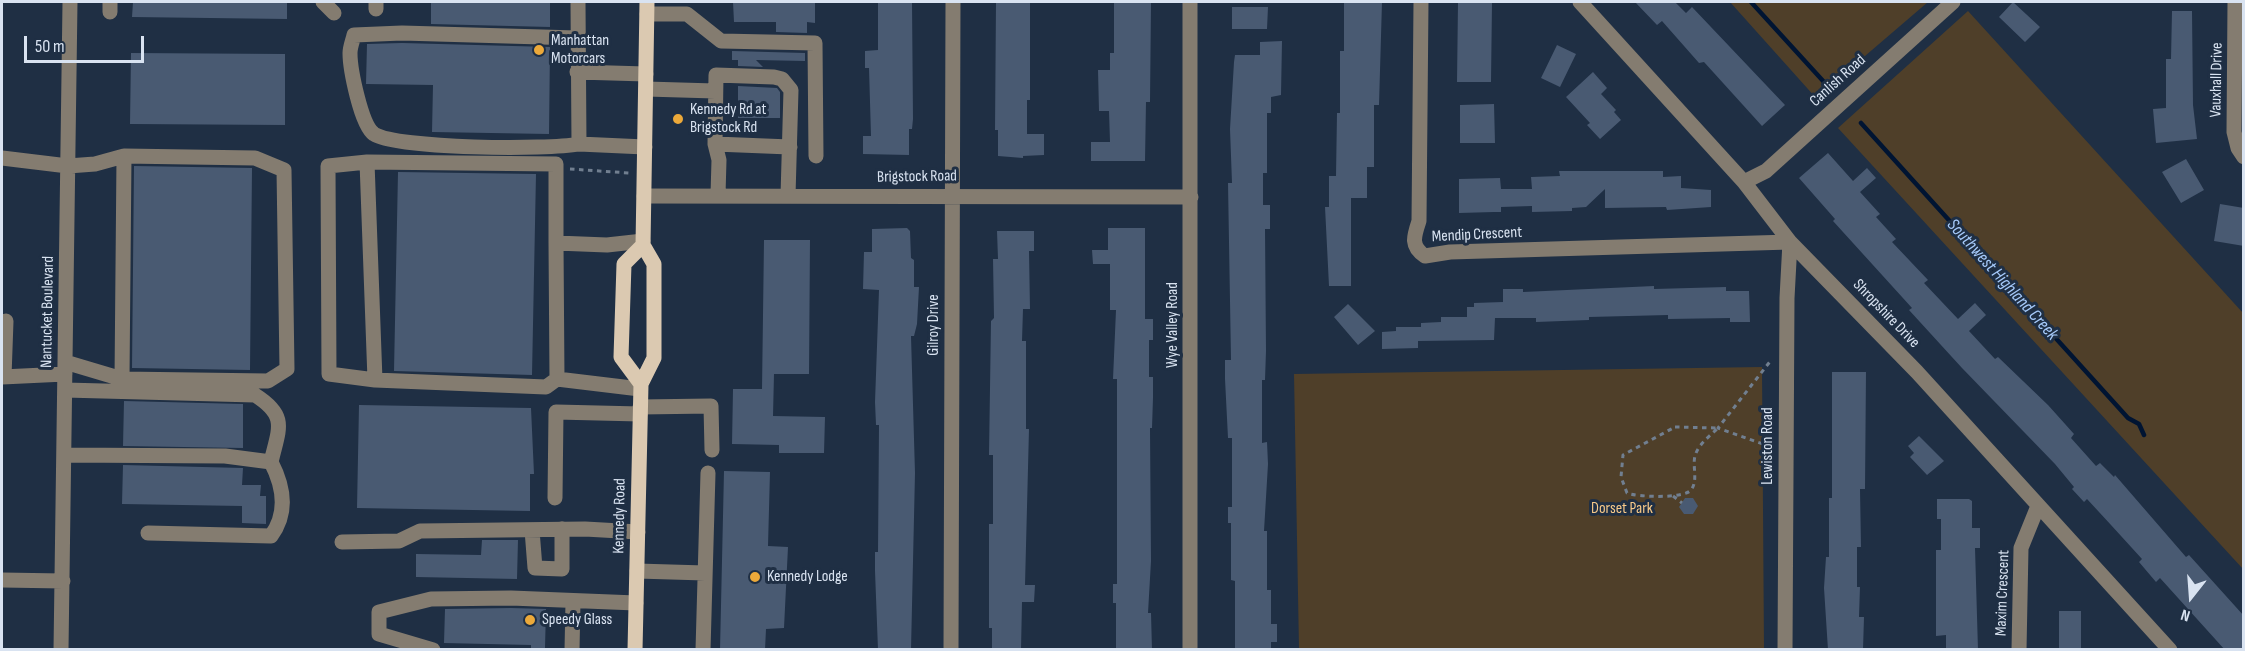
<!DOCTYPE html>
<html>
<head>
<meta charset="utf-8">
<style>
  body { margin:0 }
  #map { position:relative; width:2245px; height:651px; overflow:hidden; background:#1f2f44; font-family:"Sofia Sans Condensed",sans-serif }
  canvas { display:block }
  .frame { position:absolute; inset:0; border:3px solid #d9e3f1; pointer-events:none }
  .north { position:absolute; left:2161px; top:567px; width:60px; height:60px; -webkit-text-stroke:4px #1f2f44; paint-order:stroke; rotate:197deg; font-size:16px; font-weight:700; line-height:24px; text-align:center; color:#d9e3f1 }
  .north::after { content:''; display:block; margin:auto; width:21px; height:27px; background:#d9e3f1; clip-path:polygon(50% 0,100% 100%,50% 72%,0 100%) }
  .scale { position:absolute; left:24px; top:36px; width:120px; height:27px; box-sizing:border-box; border:3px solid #d9e3f1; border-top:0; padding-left:8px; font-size:18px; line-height:21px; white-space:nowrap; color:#d9e3f1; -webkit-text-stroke:4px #1f2f44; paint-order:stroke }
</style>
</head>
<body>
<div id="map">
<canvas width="2245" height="651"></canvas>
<div class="frame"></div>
<div class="north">N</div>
<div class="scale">50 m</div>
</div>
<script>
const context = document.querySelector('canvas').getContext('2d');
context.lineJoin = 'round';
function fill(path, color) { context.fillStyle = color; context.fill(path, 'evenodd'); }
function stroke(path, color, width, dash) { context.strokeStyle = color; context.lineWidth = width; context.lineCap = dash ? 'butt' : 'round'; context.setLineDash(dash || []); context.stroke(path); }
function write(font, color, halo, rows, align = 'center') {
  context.font = font + ' "Sofia Sans Condensed",sans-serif'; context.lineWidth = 6; context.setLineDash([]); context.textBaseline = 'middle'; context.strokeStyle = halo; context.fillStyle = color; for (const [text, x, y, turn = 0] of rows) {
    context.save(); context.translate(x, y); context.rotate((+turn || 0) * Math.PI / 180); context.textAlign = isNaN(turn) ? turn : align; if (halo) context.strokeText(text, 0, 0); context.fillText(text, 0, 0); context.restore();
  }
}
const green = new Path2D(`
  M1730,2H1928L1816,98Z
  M1968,11L2243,313V569L1838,128Z
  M1762,367L1764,649H1299L1294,374Z`);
const stream = new Path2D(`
  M1751,2L1824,82
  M1861,123L2128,418L2139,424L2144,435`);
const building = new Path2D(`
  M133,2H287V19L132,17Z
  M431,2H550V27L431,24Z
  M733,2H815V23L807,22V33L776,32V22H734Z
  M878,2H912L913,119L912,129H909V155L863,154V136H871L869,68H865V51L878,50Z
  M996,2H1030V100H1027V134H1044V155L1023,156V158L998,156V130H995Z
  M1114,2H1151L1150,102H1146L1145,161H1091V142H1110L1109,111H1099L1098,70H1110V53H1114Z
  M1344,2H1382L1379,105H1374V167H1367V198H1351V286H1329L1325,207H1329V176H1336L1337,113H1340V51H1344Z
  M1458,2L1492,3L1491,82H1457Z
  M1635,2H1675L1686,13L1692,7L1785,105L1762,126L1704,62L1699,63L1662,21L1657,25Z
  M2013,2L2040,27L2025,42L1999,17Z
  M1232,7H1268L1267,29H1232Z
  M2172,11H2192L2193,105L2197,139L2156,143L2153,109L2166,108V59H2171Z
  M1282,41L1281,95L1271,97V113H1267V173H1263V205H1270V229H1265L1266,351L1265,380H1262V443L1267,442L1268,464L1264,531H1267V590H1271V624H1277V642H1271V650H1235V581L1231,580V523H1228V507H1232V438H1228L1225,379V360H1231L1228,183H1232L1230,129L1234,62L1235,55H1260V42Z
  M402,43L550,47L549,134L432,132L433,85L366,84L367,44Z
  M1557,45L1576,54L1560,87L1541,78Z
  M732,51L805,53V61L756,60L763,67L738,66V60H732Z
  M131,53L285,54V125L130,124Z
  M1593,72L1607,88L1601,94L1616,110L1614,112L1621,120L1600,139L1587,125L1590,123L1566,97Z
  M738,86L777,88L780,92V118H738Z
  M1494,104L1495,143H1460V105Z
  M1828,153L1853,181L1867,168L1876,178L1860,192L1880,214L1876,217L1896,239L1892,242L1928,280L1924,283L1958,319L1975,303L1986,315L1969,331L1995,359L1998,357L2048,405L2074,434L2071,438L2096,466L2100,463L2114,477L2115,475L2186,557L2189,555L2244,616V650H2225L2160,578L2156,582L2139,562L2142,559L2111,525L2087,499L2084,502L2072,489L2074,487L2055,464L1962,368L1909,310L1912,308L1833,221L1835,219L1799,178Z
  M2186,159L2204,190L2181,203L2162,172Z
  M134,166L252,168L250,370L132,368Z
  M1559,171H1663V177L1681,176V188L1711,190V207L1667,210L1666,207L1605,208V189L1586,207L1572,208V211L1532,212V206L1501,207V212H1494L1459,213V179L1500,178L1501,189H1532L1531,177L1560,176Z
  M398,172L536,174L532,375L394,371Z
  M2220,204L2244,208V246L2214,241Z
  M907,228L910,231L911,258L914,260V287H919L917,324L914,336H911L915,473L911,650H878L875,571V552H878L879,425H876L875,402L879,290L863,289L864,252H872V229Z
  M1108,228H1145V319H1153V340H1149V377H1153V398L1152,428H1150L1151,561L1148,613H1151L1152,650H1116V603H1113V584H1117V379H1113L1116,310H1110V264H1093L1092,250H1108Z
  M997,231H1034V251H1029L1030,309H1023L1022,341H1026V429H1029L1025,585H1035L1034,602H1022L1021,650H992V628H989V524H993V455H989L991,321L994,318L993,259H998Z
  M764,240H810L809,374H774L773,416L825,417L824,453H779V445L732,444L733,389H762Z
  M1654,286V289L1726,287V291H1749L1750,322H1730V318L1668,319V315L1589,317V320L1536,322V318H1495L1494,340L1418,341V348L1382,349V332L1396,331V327H1421V323L1441,322V317H1467V307H1474V303L1503,302V289H1523V292Z
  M1348,304L1375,331L1358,345L1334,317Z
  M1832,372H1866L1865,489H1860L1861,547H1857V587H1860L1859,617H1864L1863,650H1828L1824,588L1826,557H1829V498H1832Z
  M124,401L243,404V448L123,446Z
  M359,405L531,408L534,474H530V511L357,508Z
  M1919,436L1944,461L1927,475L1910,457L1914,453L1908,446Z
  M123,465L243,468L242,485H261L260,496H266V524L242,523V506L122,504Z
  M724,471L770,472L768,546L788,547L784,628L766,629L765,650H720Z
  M1685,498H1693L1698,506L1693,514H1684L1679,507Z
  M1937,499H1969L1972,501V528H1980V548H1975L1978,650H1946V635L1936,636V550H1941V519H1937Z
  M482,540H518L517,579L416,577V554L481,555Z
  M511,608L546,609L545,648H531V645L444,643L445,609Z
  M2059,611H2081V650H2059Z`);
const path = new Path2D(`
  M570,169L629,173
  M1675,427L1718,428C1711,435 1700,443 1696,453C1691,464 1699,480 1691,490C1684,499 1637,497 1627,493L1621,477L1623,455Z
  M1771,447L1718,428L1772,359
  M1673,496L1682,503`);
const minor = new Path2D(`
  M323,2L334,13
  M376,2V9
  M578,2L579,144L645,147
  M1421,2L1419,221C1414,236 1410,246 1425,256L1450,252L1790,242
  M1580,2L1744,182L1790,242L1917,372L2170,650
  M2235,2L2234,132L2238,148L2244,157
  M110,12V2
  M647,14H687L721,41L815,43L816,156
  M577,38L402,33L354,35C353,40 350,47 350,53C350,69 361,125 374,134C398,149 548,150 579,144
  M577,72L646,74
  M646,89L715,91
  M715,144L790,147
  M2,158L68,166L95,164L124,156L255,158L284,170L287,369L268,381L122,379L65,362
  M367,162L375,380L546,387L557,379
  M1744,182L1766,171L1953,2
  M718,195L719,160L715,144L716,75L774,77L782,79L791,90L788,196
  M644,196L1191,197
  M2,377L65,374
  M4,377L6,321
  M122,379L124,156
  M375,380L329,374L328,166L367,162L556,164V243
  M640,389L557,379L556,243L607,245L643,241
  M65,390L255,395C288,416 279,428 271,462
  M640,407L711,406L712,450
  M64,455L225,456L271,462C284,487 288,513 271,536L148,533
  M555,498L556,412L640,414
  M532,530L535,568L562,569V529
  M342,542L399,541L420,531L585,529L638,532
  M637,571L705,573
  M2,580L63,581
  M61,650L70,2
  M433,650L379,634V612L431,599L511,598L636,603
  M572,650L573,602
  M703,650L708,473
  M951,650L953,2
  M1190,650V2
  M1785,650L1787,298L1790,242
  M2019,650L2021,548L2038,506`);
const major = new Path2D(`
  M641,384L621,357L624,264L643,245
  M635,650L641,384L654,358V264L643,245L647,2`);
const markers = [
  [539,50,6,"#eca93a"],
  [678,119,6,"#eca93a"],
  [755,577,6,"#eca93a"],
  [530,620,6,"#eca93a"]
];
const poiNames = [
  ["Manhattan",551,41],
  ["Motorcars",551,59],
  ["Kennedy Rd at",690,110],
  ["Brigstock Rd",690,128],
  ["Kennedy Lodge",767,577],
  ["Speedy Glass",542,620]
];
const streetNames = [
  ["Vauxhall Drive",2217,80,-89],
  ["Canlish Road",1838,81,-42],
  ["Brigstock Road",917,177,-1],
  ["Mendip Crescent",1477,235,-3],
  ["Nantucket Boulevard",48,312,-89],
  ["Shropshire Drive",1886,314,46],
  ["Gilroy Drive",934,325,-90],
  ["Wye Valley Road",1173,325,-90],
  ["Lewiston Road",1768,446,-90],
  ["Kennedy Road",620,516,-89],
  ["Maxim Crescent",2003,593,-88]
];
const parkNames = [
  ["Dorset Park",1622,509]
];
const waterNames = [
  ["Southwest Highland Creek",2002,280,48]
];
fill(green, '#4f3f29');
stroke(stream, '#001432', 4.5);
fill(building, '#495a72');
stroke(path, '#717f90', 3, [4.5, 4.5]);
stroke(minor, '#847c70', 15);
stroke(major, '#dbc9b1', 15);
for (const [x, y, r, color] of markers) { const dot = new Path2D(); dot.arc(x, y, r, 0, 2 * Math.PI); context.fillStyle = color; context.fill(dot); stroke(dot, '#1f2f44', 2); }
write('16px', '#d9e3f1', '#1f2f44', poiNames, 'left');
write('16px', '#d9e3f1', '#1f2f44', streetNames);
write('16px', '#f8ca89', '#1f2f44', parkNames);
write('italic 18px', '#a6cafa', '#1f2f44', waterNames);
</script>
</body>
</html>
